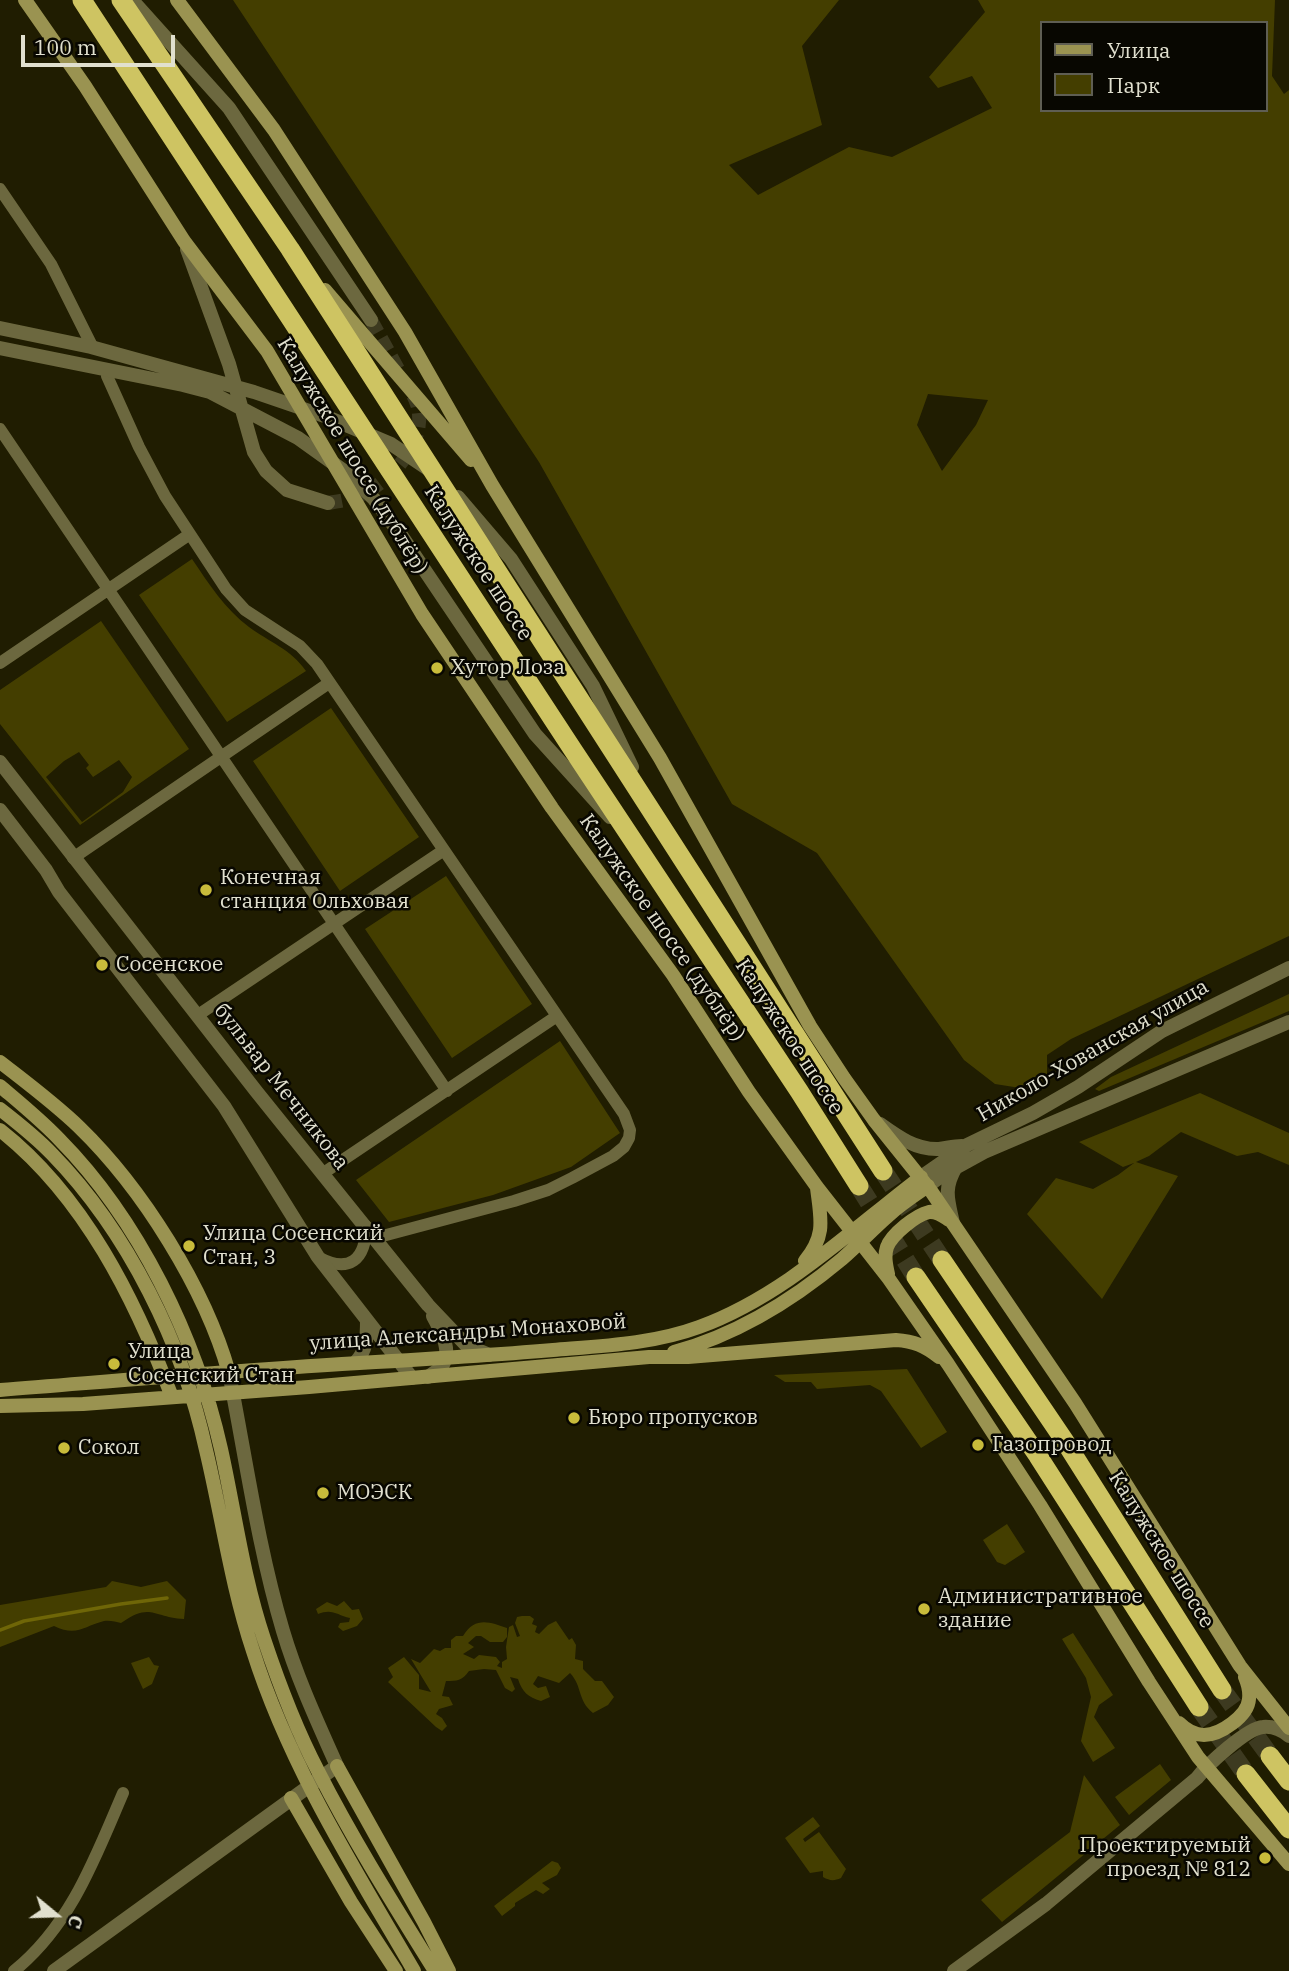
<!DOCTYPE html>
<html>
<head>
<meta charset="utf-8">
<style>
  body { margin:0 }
  #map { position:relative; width:1289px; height:1971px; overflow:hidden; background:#201d01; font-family:"IBM Plex Serif",serif }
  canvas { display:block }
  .legend { position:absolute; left:1040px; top:21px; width:228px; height:91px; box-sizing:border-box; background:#080701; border:2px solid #5f5e53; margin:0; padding:9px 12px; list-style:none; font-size:21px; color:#e1e0cf }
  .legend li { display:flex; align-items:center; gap:14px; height:35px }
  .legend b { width:35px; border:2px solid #5f5e53 }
  .north { position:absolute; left:21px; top:1880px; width:70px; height:70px; -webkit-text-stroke:5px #080701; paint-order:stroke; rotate:109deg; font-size:19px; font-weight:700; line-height:28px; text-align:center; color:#e1e0cf }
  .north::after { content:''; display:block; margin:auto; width:24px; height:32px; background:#e1e0cf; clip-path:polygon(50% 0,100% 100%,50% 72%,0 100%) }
  .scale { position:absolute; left:21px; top:35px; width:154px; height:32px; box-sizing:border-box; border:4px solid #e1e0cf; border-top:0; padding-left:9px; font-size:21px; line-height:24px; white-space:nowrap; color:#e1e0cf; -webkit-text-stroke:5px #080701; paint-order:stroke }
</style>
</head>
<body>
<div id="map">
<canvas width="1289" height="1971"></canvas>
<ul class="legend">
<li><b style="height:9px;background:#9a9351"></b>Улица</li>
<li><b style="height:19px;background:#443e00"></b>Парк</li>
</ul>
<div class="north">С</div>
<div class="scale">100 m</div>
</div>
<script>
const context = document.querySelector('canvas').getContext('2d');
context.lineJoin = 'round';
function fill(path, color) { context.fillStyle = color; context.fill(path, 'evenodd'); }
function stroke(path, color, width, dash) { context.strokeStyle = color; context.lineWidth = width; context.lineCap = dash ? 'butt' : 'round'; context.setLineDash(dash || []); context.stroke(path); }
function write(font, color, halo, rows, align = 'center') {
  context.font = font + ' "IBM Plex Serif",serif'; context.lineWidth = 5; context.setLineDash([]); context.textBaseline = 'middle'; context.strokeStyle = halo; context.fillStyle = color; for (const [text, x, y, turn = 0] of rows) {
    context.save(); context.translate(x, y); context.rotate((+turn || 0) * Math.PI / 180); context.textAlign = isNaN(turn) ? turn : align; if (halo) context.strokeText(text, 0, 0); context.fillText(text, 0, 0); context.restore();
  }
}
const green = new Path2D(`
  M233,0H839L802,46L822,125L729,165L758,195L849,147L892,157L992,108L972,76L938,88L929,77L985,12L978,0H1275L1272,76L1284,94L1289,90V936L1071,1039L1047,1055V1075L1033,1090L995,1084L964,1060L817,853L732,804L539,462ZM1042,23H1266V110H1042ZM928,394L988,400L976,425L942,471L917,425Z
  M192,559C209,584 225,609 249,627C269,642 291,649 306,671L227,722L139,595Z
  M101,621L189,749L80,825L0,724V690ZM79,752L89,765L86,768L93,777L119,760L132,777L123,792L82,822L46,777L64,761Z
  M331,708L419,837L340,891L253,761Z
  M446,876L532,1004L452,1058L365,929Z
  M1289,994V1011L1099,1091L1095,1089L1111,1077Z
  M560,1041L620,1133L571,1167L493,1195L389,1222L356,1180Z
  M1200,1093L1289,1133V1165L1258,1152L1237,1156L1181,1132L1149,1156L1136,1162L1178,1176L1102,1299L1027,1214L1056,1178L1093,1189L1118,1175L1134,1163L1123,1167L1079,1142Z
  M907,1369L947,1432L921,1448L881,1391L870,1385L817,1389L811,1382H785L774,1375Z
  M1007,1524L1025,1552L1005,1565L997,1562L983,1540Z
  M112,1581L141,1587L167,1581L186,1600L184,1619C152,1617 151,1602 121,1623C116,1622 110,1620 104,1621C84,1626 77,1637 54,1626L0,1647V1605L106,1587Z
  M344,1601L352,1610L359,1609L363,1619L357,1626L343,1631L338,1627L340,1623L349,1622L350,1618C337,1615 332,1608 318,1614L316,1609L327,1602L337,1606Z
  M522,1616H530L534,1619L532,1624L537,1626L535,1632L539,1634L548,1625L556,1621L569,1640L572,1638L576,1645L575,1659L583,1661V1669L595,1681H602L614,1697L608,1705L593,1713C577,1700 583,1687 570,1673L559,1683L538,1676L533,1684L538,1688L546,1686L550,1697L541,1701C528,1697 522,1692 518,1679L510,1677L515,1689L512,1692L505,1688L496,1670L484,1669L469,1671C462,1681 457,1681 446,1681L442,1696L449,1697L453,1705L439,1709L436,1714L442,1718L447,1726L442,1731L436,1727L388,1682L393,1677L388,1668L404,1657L419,1675V1689L431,1692L411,1659L420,1663L434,1649L440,1651L445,1648H451V1640L456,1636H463C475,1616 490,1622 507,1628V1637L503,1642H490L481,1636H476L468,1643L474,1647L463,1654L474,1659L479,1655L496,1657L500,1662L497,1666L502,1668V1662L507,1659L506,1647L509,1627L513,1625L517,1637L520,1636L515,1623L517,1617Z
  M1073,1633L1113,1695L1099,1705L1094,1717L1115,1748L1093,1762L1081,1741L1091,1697L1086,1678L1062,1639Z
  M149,1657L154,1665L159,1666L152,1684L143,1689L131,1663Z
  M1160,1764L1171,1780L1129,1815L1115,1797Z
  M1084,1775L1120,1825L1002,1922L981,1900L1070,1832Z
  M813,1817L820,1826L803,1839L805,1842L819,1832L846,1869L841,1878C834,1881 830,1881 823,1877V1871L810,1873L785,1838Z
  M552,1861L558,1863L561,1868L557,1875L542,1883L550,1889L543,1894L536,1890L515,1903V1906L502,1916L494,1906Z`);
const stream = new Path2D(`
  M0,1630L24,1621L121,1604L167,1598`);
const tertiaryTunnel = new Path2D(`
  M371,320L399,371
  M328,503C341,501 354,499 365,493C398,475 434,432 413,395`);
const trunkTunnel = new Path2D(`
  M883,1171L942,1260
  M859,1186L916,1277
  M1222,1690L1270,1756
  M1199,1707L1246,1774`);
const minor = new Path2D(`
  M0,189L51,264L91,344
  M107,376L139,447L165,496L226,589L245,610L300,646L317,664L624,1114L630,1130L629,1138L624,1147L613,1156L572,1178L548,1190L514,1201L375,1238
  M0,429L447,1091
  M0,663L190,534
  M73,858L329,683
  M198,1015L444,850
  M322,1174L557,1016
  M318,1257C349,1274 366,1260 366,1226
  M14,1971C71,1925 95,1858 123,1793`);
const tertiary = new Path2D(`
  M132,0L229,108L371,320
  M187,249L229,364L254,452L266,471L287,490L328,503
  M0,328L91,347L254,392L327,417L391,444L428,469
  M0,348L183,385L210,392L298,438L344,471L374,499L401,535L535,734L610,817
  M458,497L511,559L593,686L632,767
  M0,762L256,1091L428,1305L466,1345L489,1355
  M0,810L46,870L59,892L224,1106L318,1257L412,1378
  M880,1124C898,1137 916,1150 939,1149C947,1148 954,1146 962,1146
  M921,1177L967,1145L1033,1113L1078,1087L1162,1031L1289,968
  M928,1186L944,1174L984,1152L1289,1022
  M953,1223C948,1200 943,1189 956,1167
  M355,1363C367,1351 367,1336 367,1320
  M428,1377C432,1374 439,1370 442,1366C453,1350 440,1330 433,1316
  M54,1971L337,1766C317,1721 297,1678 283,1631C258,1547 246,1459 229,1373
  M954,1971L1046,1904L1197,1778C1207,1765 1247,1728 1263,1727C1272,1726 1282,1730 1289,1736`);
const secondary = new Path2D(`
  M25,0L85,86L184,241L267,351L422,614L552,808L673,975L749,1092L817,1187L889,1279L948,1364L1040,1505L1149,1682L1198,1757L1289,1864
  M177,0L274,130L405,332L492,485L660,758L810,1026L844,1078L874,1120L931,1191L1075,1403L1240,1666L1289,1728
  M325,290L471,460
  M0,1062C27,1083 54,1103 79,1127C142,1188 205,1288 229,1373
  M0,1086C20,1103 41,1120 59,1139C139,1220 196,1338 221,1449C235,1512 243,1577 264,1639C279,1684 296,1729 318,1771C353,1840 394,1905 435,1971
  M0,1109C18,1123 36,1137 52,1154C128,1232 183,1344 206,1450C222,1517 231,1585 253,1651C289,1765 354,1868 414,1971
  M0,1130C84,1196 135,1299 172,1397
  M805,1261C826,1235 821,1220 817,1188
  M888,1274C886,1265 884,1256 887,1247C892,1234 916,1215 929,1212C937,1211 943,1216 949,1220
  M674,1352C736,1335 793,1300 842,1259C858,1245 873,1229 889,1215C901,1204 915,1195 928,1186
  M0,1390C114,1381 228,1371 342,1364C413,1360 483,1356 553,1350C602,1346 653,1344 699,1327C784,1296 851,1230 921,1177
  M0,1406L83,1404L309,1387L649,1357H688L896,1340C914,1341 925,1346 939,1357
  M1179,1723C1186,1730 1194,1735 1204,1735C1220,1735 1248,1716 1249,1699C1250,1691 1248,1684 1245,1677
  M337,1766L424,1922L449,1971
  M291,1798L351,1902L396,1971`);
const trunk = new Path2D(`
  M82,0L573,750L799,1091L859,1186
  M121,0L290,249L883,1171
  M942,1260L1064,1440L1222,1690
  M916,1277L1038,1456L1199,1707
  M1270,1756L1289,1781
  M1246,1774L1289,1829`);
const markers = [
  [437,668,7,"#c8bb3b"],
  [206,890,7,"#c8bb3b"],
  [102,965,7,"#c8bb3b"],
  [189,1246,7,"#c8bb3b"],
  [114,1364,7,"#c8bb3b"],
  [574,1418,7,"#c8bb3b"],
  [978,1445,7,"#c8bb3b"],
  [64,1448,7,"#c8bb3b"],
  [323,1493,7,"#c8bb3b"],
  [924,1609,7,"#c8bb3b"],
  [1265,1858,7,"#c8bb3b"]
];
const streetNames = [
  ["Калужское шоссе (дублёр)",352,456,59],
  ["Калужское шоссе",478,563,57],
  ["Калужское шоссе (дублёр)",662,928,55],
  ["Калужское шоссе",789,1037,57],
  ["Николо-Хованская улица",1093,1051,-30],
  ["бульвар Мечникова",281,1087,52],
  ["улица Александры Монаховой",468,1333,-4],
  ["Калужское шоссе",1161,1550,58]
];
const poiNames = [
  ["Хутор Лоза",451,668],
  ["Конечная",220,878],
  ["станция Ольховая",220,902],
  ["Сосенское",116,965],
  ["Улица Сосенский",203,1234],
  ["Стан, 3",203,1258],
  ["Улица",128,1352],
  ["Сосенский Стан",128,1376],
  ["Бюро пропусков",588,1418],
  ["Газопровод",992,1445],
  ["Сокол",78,1448],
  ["МОЭСК",337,1493],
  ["Административное",938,1597],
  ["здание",938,1621],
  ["Проектируемый",1251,1846,"right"],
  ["проезд № 812",1251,1870,"right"]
];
fill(green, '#443e00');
stroke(stream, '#6f6607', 3.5);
stroke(tertiaryTunnel, '#3d3a20', 14, [14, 7]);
stroke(trunkTunnel, '#3d3a20', 19, [19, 10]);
stroke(minor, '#6c683f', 12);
stroke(tertiary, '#6c683f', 14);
stroke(secondary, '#9a9351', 14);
stroke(trunk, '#cec462', 19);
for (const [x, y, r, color] of markers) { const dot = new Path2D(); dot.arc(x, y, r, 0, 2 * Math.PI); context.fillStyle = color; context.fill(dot); stroke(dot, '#080701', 2.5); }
write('21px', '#e1e0cf', '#080701', streetNames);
write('21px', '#e1e0cf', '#080701', poiNames, 'left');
</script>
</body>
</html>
